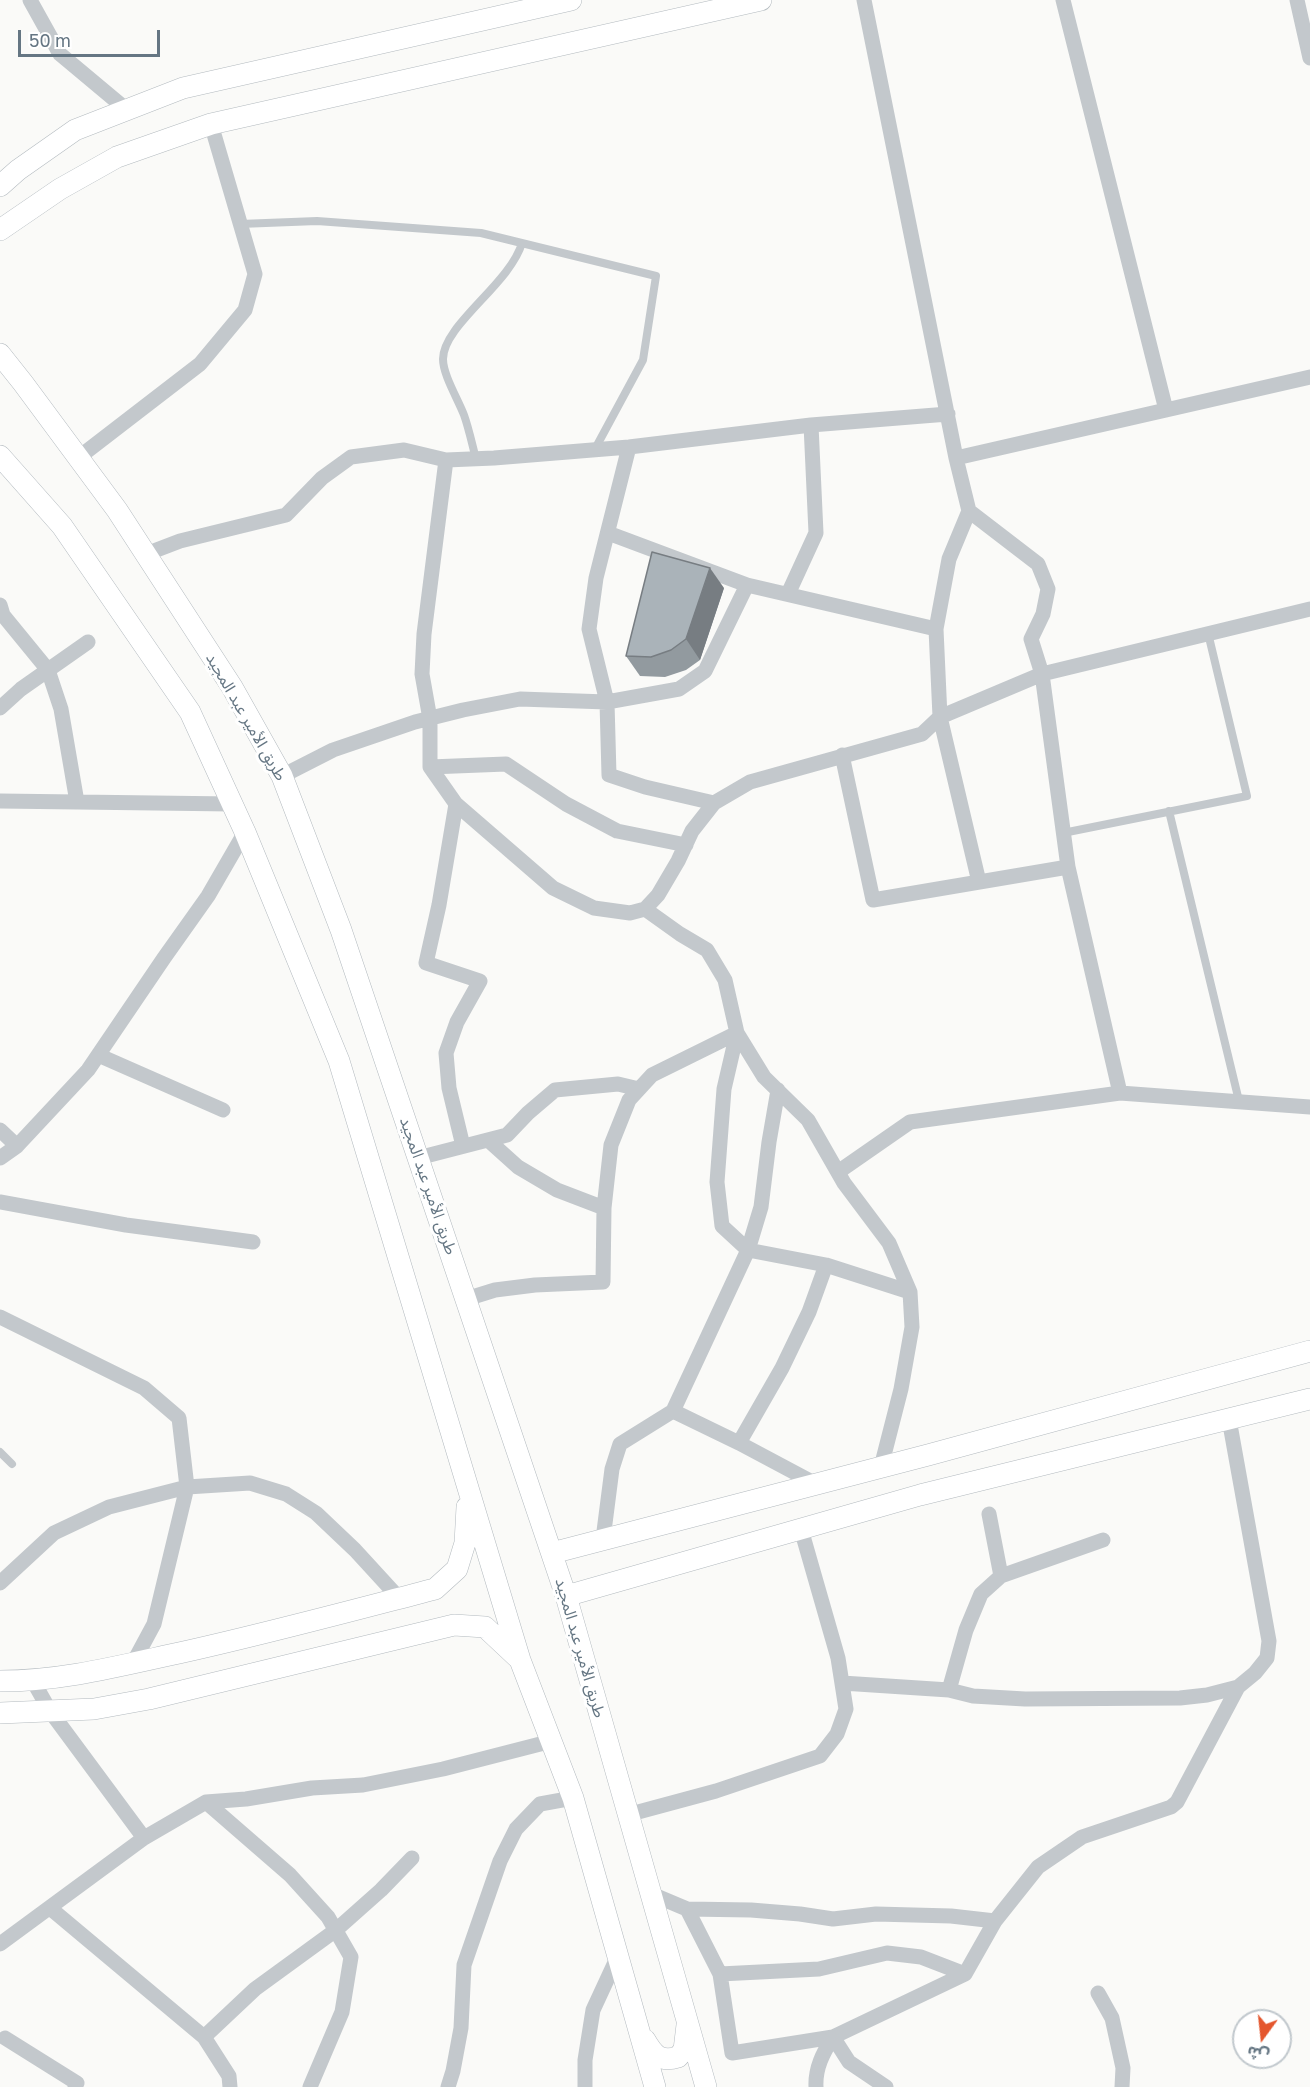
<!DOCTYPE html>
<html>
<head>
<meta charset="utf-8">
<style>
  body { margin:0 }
  #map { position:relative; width:1310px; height:2087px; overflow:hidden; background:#fafaf8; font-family:"Golos Text","Noto Sans Arabic",sans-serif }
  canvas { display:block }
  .north { position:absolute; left:1232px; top:2009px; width:60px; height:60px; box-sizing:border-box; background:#fff; border:2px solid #c1c8cd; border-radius:50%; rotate:195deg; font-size:16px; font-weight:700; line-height:24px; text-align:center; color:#657683 }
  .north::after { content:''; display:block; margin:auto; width:21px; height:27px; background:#e4572e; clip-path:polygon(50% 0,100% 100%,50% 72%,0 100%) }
  .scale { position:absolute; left:18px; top:30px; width:142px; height:27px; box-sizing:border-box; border:3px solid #657683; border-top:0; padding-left:8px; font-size:18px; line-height:21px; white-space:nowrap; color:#657683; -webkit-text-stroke:4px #fff; paint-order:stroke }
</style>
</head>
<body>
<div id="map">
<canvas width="1310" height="2087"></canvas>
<div class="north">ش</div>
<div class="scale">50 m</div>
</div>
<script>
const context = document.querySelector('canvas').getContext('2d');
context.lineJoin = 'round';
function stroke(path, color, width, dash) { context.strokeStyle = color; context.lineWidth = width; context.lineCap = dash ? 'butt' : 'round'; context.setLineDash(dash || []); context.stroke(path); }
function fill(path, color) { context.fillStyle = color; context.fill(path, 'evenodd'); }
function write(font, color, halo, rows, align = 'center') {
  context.font = font + ' "Golos Text","Noto Sans Arabic",sans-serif'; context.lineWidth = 6; context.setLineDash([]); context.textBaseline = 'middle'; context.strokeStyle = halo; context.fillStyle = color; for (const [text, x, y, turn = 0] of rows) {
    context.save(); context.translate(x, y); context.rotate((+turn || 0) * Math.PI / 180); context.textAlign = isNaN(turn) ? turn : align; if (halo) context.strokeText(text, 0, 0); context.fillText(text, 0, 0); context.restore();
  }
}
const service = new Path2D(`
  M240,224L317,221L481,233L656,276L643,360L595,449
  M476,459C472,444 469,429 464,415C458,399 443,375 443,359C443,325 510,284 522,243
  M1169,811L1239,1101
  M1063,833L1247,796L1208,633
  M0,1452L12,1464`);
const minor = new Path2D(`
  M30,0L60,54L127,110
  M1063,0L1166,410
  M1297,0L1310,58
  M629,447L596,578L589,629L607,702L609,775L645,787L714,803
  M78,458L200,364L245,310L255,274L211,124
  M956,458L1310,377
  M446,460L424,634L422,674L430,719V767L456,804L553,888L594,908L630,913L645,909L658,895L678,861L692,831L714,803L750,782L922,734L940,717L1042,674L1310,609
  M969,511L949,559L936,629L940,717L979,882
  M608,533L747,585L936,629
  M146,554L180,541L286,515L322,478L351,457L404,450L446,460L494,458L629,447L811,425L948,414
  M788,594L816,533L811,425
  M0,605L3,615L48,670L61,709L77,802
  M0,708L21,689L88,642
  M842,755L873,900L1068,867L1042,674L1031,639L1043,614L1048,589L1038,564L969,511L956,458L864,0
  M430,767L506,764L566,804L617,831L686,845
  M282,776L333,750L415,722L463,710L520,699L607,702L679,689L705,671L747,585
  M0,801L232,804
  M456,804L439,905L426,963L480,981L457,1022L446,1053L449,1088L463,1146
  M1068,867L1120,1093L1310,1107
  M645,909L680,934L707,950L725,980L737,1033L764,1077L808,1120L844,1183L889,1243L910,1292L912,1327L901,1389L881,1467
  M737,1033L724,1089L717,1182L722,1226L748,1250L826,1265L910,1292
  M98,1055L223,1110
  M0,1130L17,1146
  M488,1140L518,1167L557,1190L604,1208
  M0,1158L17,1146L88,1070L164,958L208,896L245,832
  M418,1158L507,1135L528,1113L555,1090L618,1084L639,1089
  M838,1172L910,1122L1120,1093
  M0,1202L126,1225L253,1242
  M466,1299L495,1290L535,1285L603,1282L604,1208L611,1145L629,1100L652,1075L737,1033
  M0,1317L144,1388L179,1418L187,1487L154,1624L133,1663
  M673,1411L739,1443L816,1484
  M739,1443L782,1368L809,1312L826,1265
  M989,1514L1001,1576
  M603,1539L612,1469L620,1444L673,1411L748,1250L761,1207L769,1142L778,1090
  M0,1583L54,1533L109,1507L187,1487L250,1483L286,1494L316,1513L355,1550L399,1598
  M33,1681L50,1711L144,1838
  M842,1683L949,1690L973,1696L1025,1699L1180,1698L1207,1695L1238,1687L1255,1673L1267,1658L1269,1641L1229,1419
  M949,1690L966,1630L981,1594L1001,1576L1103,1540
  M206,1802L290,1875L328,1917L351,1957L342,2012L310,2087
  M627,1815L716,1791L820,1756L837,1734L846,1709L838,1658L801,1529
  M649,1893L687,1909L751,1910L800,1914L833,1919L876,1914L951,1916L995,1921
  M50,1908L204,2037L229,2076L230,2087
  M687,1909L720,1974L732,2053L833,2037L849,2062L886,2087
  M0,1944L144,1838L206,1802L246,1799L312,1788L363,1785L443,1769L552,1741
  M720,1974L819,1969L887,1953L921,1957L965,1974
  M1098,1993L1112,2018L1123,2068L1122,2087
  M204,2037L255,1989L336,1930L381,1890L412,1858
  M5,2038L77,2083L75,2087
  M448,2087L453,2071L461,2028L464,1965L500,1861L516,1829L540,1804L573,1798
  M585,2087V2060L593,2010L618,1956
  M816,2087C815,2068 823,2053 833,2037L965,1974L995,1921L1038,1867L1082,1837L1171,1807L1177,1802L1238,1687`);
const secondary = new Path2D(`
  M0,186L18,170L75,130L183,88L571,0
  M0,230L60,189L117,157L211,124L761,0
  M0,354L23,383L117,510L232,687L282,776L341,930L566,1596L706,2087
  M0,456L62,526L190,712L245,832L339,1061L520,1660L573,1798L655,2087
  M552,1553L928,1455L1310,1351
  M566,1596L920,1495L1310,1399
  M0,1681C62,1681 119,1666 179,1653C265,1634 350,1611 435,1589L457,1569L465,1543L467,1507
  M0,1713L94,1709L149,1699L454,1625L485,1627L517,1657
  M645,2040C653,2054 660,2063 678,2057L684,2050L687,2025`);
const wall = new Path2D(`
  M724,588L700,660L686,670L665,677L640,676L626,656Z`);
const shadedWall = new Path2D(`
  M710,568L724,588L700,660L686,639Z`);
const building = new Path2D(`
  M652,552L710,568L686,639L671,650L651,657L626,656Z`);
const streetNames = [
  ["طريق الأمير عبد المجيد",246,717,60],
  ["طريق الأمير عبد المجيد",428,1186,71],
  ["طريق الأمير عبد المجيد",580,1648,74]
];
stroke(secondary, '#b3babf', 22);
stroke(service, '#c3c8cc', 8);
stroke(minor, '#c3c8cc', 15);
stroke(secondary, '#fff', 21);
fill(wall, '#929a9f');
fill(shadedWall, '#777d82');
fill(building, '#aab3b9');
stroke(building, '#777d82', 1.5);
write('16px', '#657683', '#fff', streetNames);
</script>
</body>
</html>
